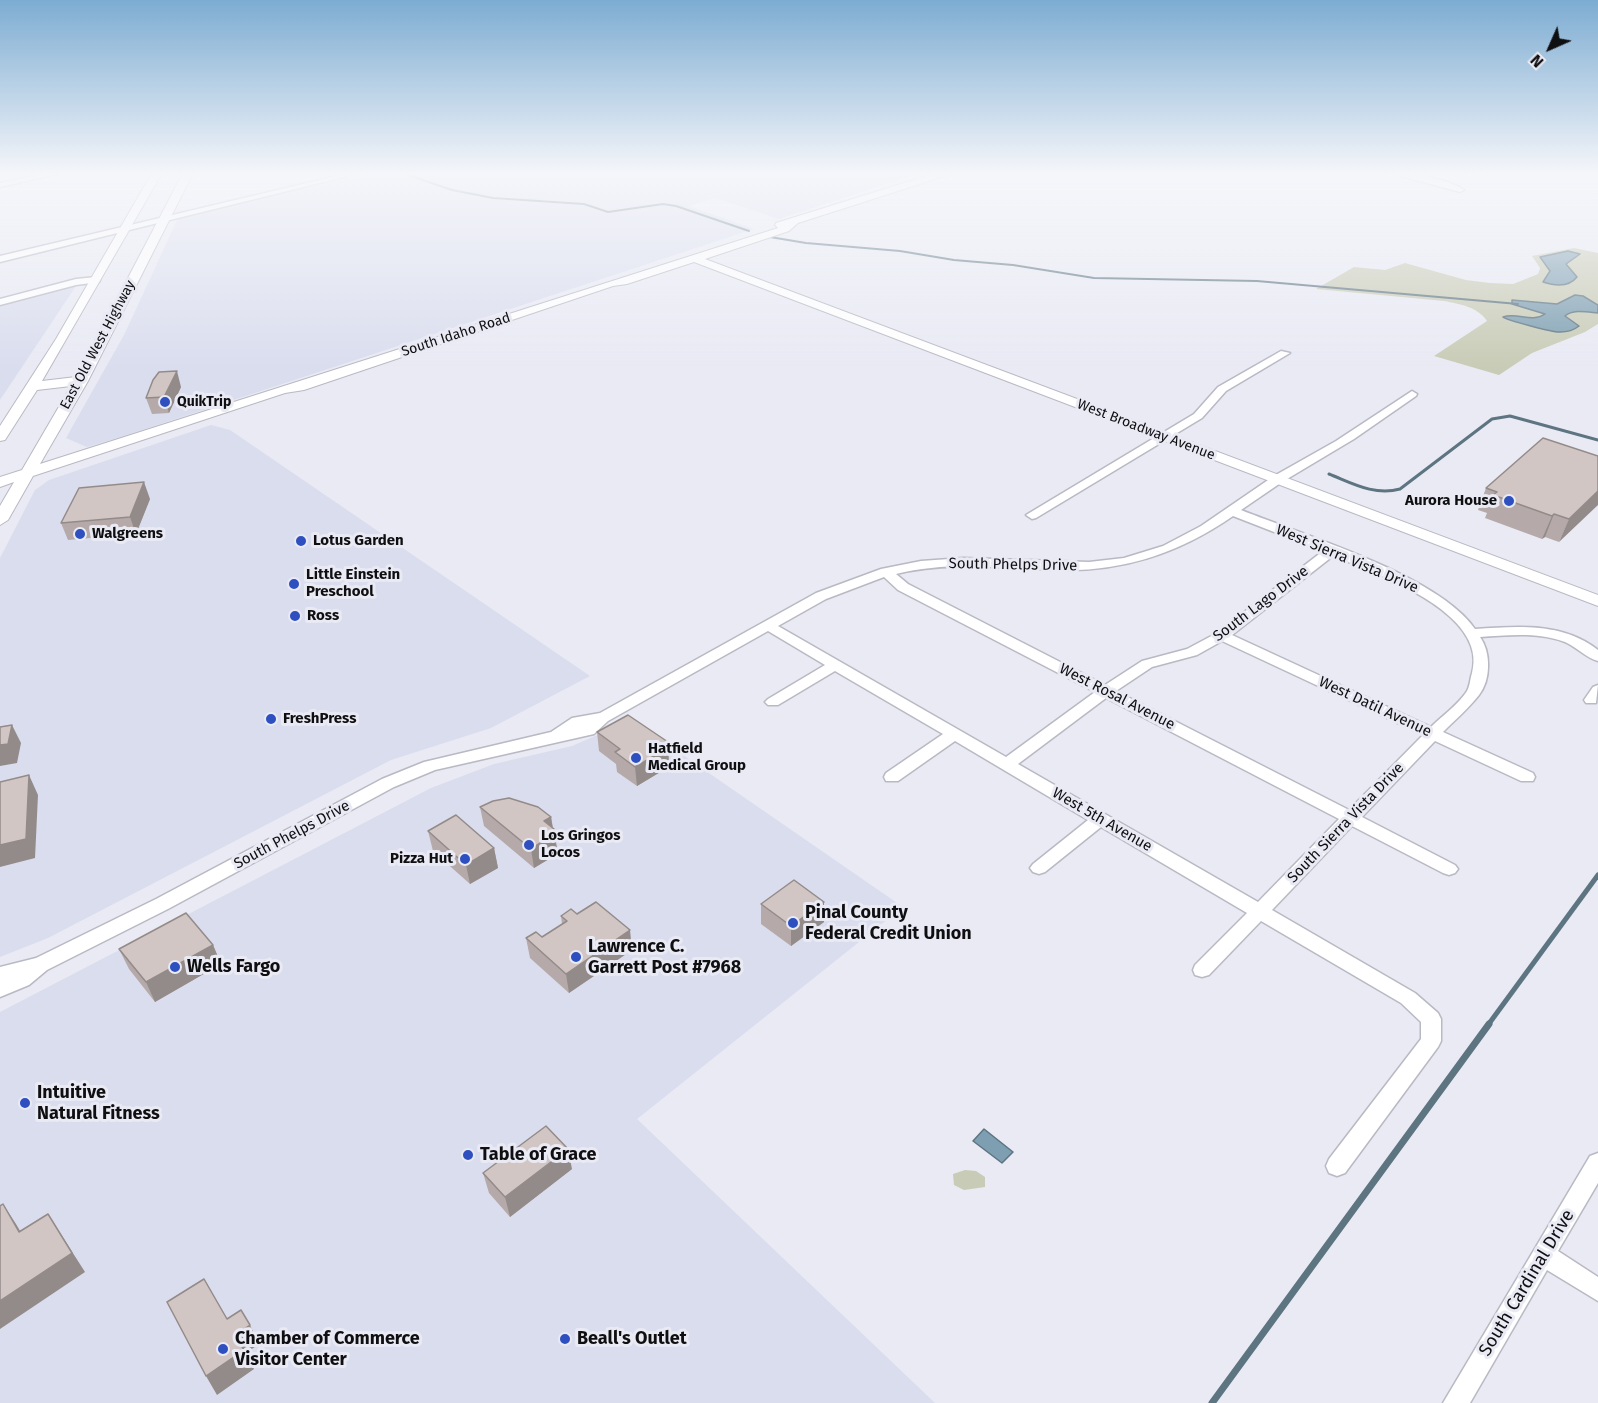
<!DOCTYPE html>
<html>
<head>
<meta charset="utf-8">
<style>
  body { margin:0 }
  #map { position:relative; width:1598px; height:1403px; overflow:hidden; background:#e9eaf4; font-family:"Fira Sans",sans-serif }
  canvas { display:block }
  .north { position:absolute; left:1520px; top:18px; width:60px; height:60px; -webkit-text-stroke:4px #e9eaf4; paint-order:stroke; rotate:225deg; font-size:16px; font-weight:700; line-height:24px; text-align:center; color:#0f0f12 }
  .north::after { content:''; display:block; margin:auto; width:21px; height:27px; background:#0f0f12; clip-path:polygon(50% 0,100% 100%,50% 72%,0 100%) }
</style>
</head>
<body>
<div id="map">
<canvas width="1598" height="1403"></canvas>
<div class="north">N</div>
</div>
<script>
const context = document.querySelector('canvas').getContext('2d');
context.lineJoin = 'round';
function fill(path, color) { context.fillStyle = color; context.fill(path, 'evenodd'); }
function stroke(path, color, width, dash) { context.strokeStyle = color; context.lineWidth = width; context.lineCap = dash ? 'butt' : 'round'; context.setLineDash(dash || []); context.stroke(path); }
function write(font, color, halo, rows, align = 'center') {
  context.font = font + ' "Fira Sans",sans-serif'; context.lineWidth = 6; context.setLineDash([]); context.textBaseline = 'middle'; context.strokeStyle = halo; context.fillStyle = color; for (const [text, x, y, turn = 0] of rows) {
    context.save(); context.translate(x, y); context.rotate((+turn || 0) * Math.PI / 180); context.textAlign = isNaN(turn) ? turn : align; if (halo) context.strokeText(text, 0, 0); context.fillText(text, 0, 0); context.restore();
  }
}
const built = new Path2D(`
  M370,173H905L914,175L779,219L715,198L689,206L754,229L121,437L87,447L66,438L124,335L178,218Z
  M76,286L0,400V306Z
  M211,425L230,430L590,676L491,728L391,760L48,938L0,957V558L35,490L49,480Z
  M632,720L903,907L637,1119L935,1403H0V1012L431,788L494,764L572,746Z`);
const green = new Path2D(`
  M1574,248L1598,253V324L1585,332L1532,353L1499,375L1434,356L1487,321C1478,307 1460,304 1444,301L1316,289L1354,267L1385,270L1405,263L1466,280L1490,283L1513,284L1538,274L1540,268L1532,256Z
  M965,1170L976,1171L985,1177V1187L964,1190L954,1185L953,1174Z`);
const water = new Path2D(`
  M1568,251L1580,254L1566,264L1577,277C1569,287 1555,286 1543,282L1550,271L1540,257Z
  M1575,295L1583,296L1598,305V313C1587,312 1573,309 1565,316L1579,326C1574,330 1567,332 1560,332C1555,333 1506,320 1503,317C1517,312 1532,323 1545,314L1512,304V300L1557,304Z
  M984,1129L1013,1152L1002,1163L973,1141Z`);
const streamFar3 = new Path2D(`
  M402,173L452,190L493,198L584,204L608,212L663,204L676,206L749,231
  M770,237L806,243L900,251L954,260L1013,265L1094,278L1257,281L1518,304`);
const streamFar2 = new Path2D(`
  M1329,474C1352,483 1374,496 1400,489L1492,419L1510,416L1598,440`);
const streamFar1 = new Path2D(`
  M1488,1025L1598,875`);
const stream = new Path2D(`
  M1212,1403L1489,1024`);
const minor = new Path2D(`
  M49,173H62L0,187V183Z
  M349,173H360L0,262V256Z
  M1389,173C1406,171 1451,180 1464,190L1460,192Z
  M96,277L100,280L99,282L76,285L0,305V299L76,279Z
  M1281,351L1290,353L1226,391L1202,418L1036,518L1032,519L1026,515L1194,414L1218,387Z
  M1412,391L1417,394L1416,396L1354,439L1282,482L1241,510C1303,535 1438,575 1475,629C1517,626 1563,622 1598,650V661C1586,658 1577,647 1565,642C1539,632 1508,635 1480,637C1491,652 1491,680 1479,695C1469,708 1455,720 1443,732L1533,773L1535,777L1533,781H1521L1435,741L1362,817L1455,865L1458,869L1455,873L1449,875L1443,873L1352,826L1272,910L1415,993L1438,1013L1441,1019V1041L1438,1047L1345,1173L1337,1176L1329,1173L1326,1166L1329,1159L1421,1039V1022L1401,1003L1261,921L1209,975L1202,977L1195,975L1193,970L1195,965L1247,913L1101,827L1045,872L1039,874L1033,872L1030,868L1033,864L1088,820L955,741L898,781H886L884,777L886,773L943,734L835,671L778,705H768L765,702L768,699L825,665L768,631L608,721L594,734L435,770L394,787L168,909L47,970L29,985L0,997V967L36,958L156,899L382,779L424,762L551,732L572,718L600,713L816,593L881,569L921,561L963,558L1089,562L1124,558L1163,546L1201,526L1274,476L1336,441ZM1233,516L1323,551L1217,633L1187,649L1142,661L1105,685L908,584L896,574C948,561 999,568 1052,570C1120,573 1178,554 1233,516ZM1333,556C1375,573 1489,612 1472,673C1470,679 1470,686 1467,691C1459,704 1442,716 1431,727L1232,635ZM884,577L898,590L1095,692L1006,757L778,626L826,599ZM1222,641L1423,735L1349,810L1116,691L1152,667L1197,655ZM1106,698L1339,819L1258,902L1018,764Z
  M1598,685L1596,703H1586L1584,700L1593,687Z
  M1598,1153V1183L1558,1251L1598,1277V1301L1547,1270L1470,1403H1443L1590,1156Z`);
const major = new Path2D(`
  M152,173H162L42,381L76,377L183,173H193L88,381L40,464L778,228L775,225L776,223L936,173H950L948,175L798,223L789,231L705,259L1598,595V606L694,262L627,284L613,286L304,390L285,393L33,476L8,520L0,525V506L14,482L0,487V477L22,470L71,386L37,390L5,440L0,441V426L56,339Z`);
const wall = new Path2D(`
  M1462,173H1484L1477,176Z
  M181,387L169,413L152,414L146,398Z
  M1598,456L1559,542L1545,537L1542,539L1485,518L1487,513L1478,510L1486,488Z
  M150,499L136,534L68,540L61,523Z
  M597,732L669,762L662,766V771L637,786L617,772L616,764L599,751Z
  M480,807L551,817L557,849L553,851L554,856L534,868L484,826Z
  M428,831L494,848L498,868L470,884L433,851Z
  M761,904L824,922L791,946L761,924Z
  M577,914L632,950L569,993L530,958L526,938L542,937L562,924L561,916Z
  M213,945L221,964L155,1002L129,969L119,949Z
  M572,1169L510,1217L489,1193L483,1173Z`);
const shadedWall = new Path2D(`
  M177,371L181,387L169,413L164,397Z
  M144,482L150,499L136,534L130,517Z
  M1598,491V505L1559,542L1569,519Z
  M1554,514L1545,537L1542,539L1552,516Z
  M12,725L21,743L17,763L0,766V745Z
  M668,742L669,762L662,766V771L637,786L635,767L657,749Z
  M29,775L38,795L35,858L0,867V845Z
  M551,817L553,830L554,829L557,849L553,851L554,856L534,868L531,849L544,821Z
  M494,848L498,868L470,884L466,865Z
  M824,902V922L791,946V926Z
  M630,930L632,950L569,993L566,974Z
  M213,945L221,964L155,1002L146,982Z
  M568,1149L572,1169L510,1217L505,1197Z
  M3,1204L16,1224L32,1251L19,1232Z
  M48,1214L85,1272L0,1329V1301Z
  M250,1325L259,1344L246,1353L254,1369L217,1395L206,1376L235,1335Z`);
const building = new Path2D(`
  M177,371L164,397L146,398L153,380L159,372Z
  M1543,438L1598,456V491L1569,519L1554,514L1552,516L1493,495L1497,492L1486,488Z
  M144,482L130,517L61,523L79,488Z
  M628,715L668,742L657,749L661,752L635,767L615,752L620,749L597,732Z
  M12,725L8,744L0,745V727Z
  M29,775L26,839L0,845V782Z
  M509,798L538,807L551,817L544,821L554,829L547,833L551,836L531,849L480,807L493,801Z
  M456,815L494,848L466,865L428,831Z
  M794,880L824,902L791,926L761,904Z
  M596,902L630,930L566,974L526,938L536,932L542,937L567,921L561,916L571,909L577,914Z
  M186,913L213,945L146,982L119,949Z
  M546,1126L568,1149L505,1197L483,1173Z
  M3,1204L19,1232L48,1214L72,1253L0,1301V1206Z
  M204,1279L227,1319L241,1310L250,1325L235,1335L244,1350L206,1376L167,1302Z`);
const markers = [
  [165,402,6,"#2d4fbf"],
  [1509,501,6,"#2d4fbf"],
  [80,534,6,"#2d4fbf"],
  [301,541,6,"#2d4fbf"],
  [294,584,6,"#2d4fbf"],
  [295,616,6,"#2d4fbf"],
  [271,719,6,"#2d4fbf"],
  [636,758,6,"#2d4fbf"],
  [529,845,6,"#2d4fbf"],
  [465,859,6,"#2d4fbf"],
  [793,923,6,"#2d4fbf"],
  [576,957,6,"#2d4fbf"],
  [175,967,6,"#2d4fbf"],
  [25,1103,6,"#2d4fbf"],
  [468,1155,6,"#2d4fbf"],
  [565,1339,6,"#2d4fbf"],
  [223,1349,6,"#2d4fbf"]
];
const farStreetnames = [
  ["South Idaho Road",456,335,-18],
  ["East Old West Highway",98,345,-62],
  ["West Broadway Avenue",1146,430,21]
];
const farPoinames = [
  ["QuikTrip",177,402]
];
const poiNames = [
  ["Aurora House",1497,501,"right"],
  ["Walgreens",92,534],
  ["Lotus Garden",313,541],
  ["Little Einstein",306,575],
  ["Preschool",306,592],
  ["Ross",307,616],
  ["FreshPress",283,719],
  ["Hatfield",648,749],
  ["Medical Group",648,766],
  ["Los Gringos",541,836],
  ["Locos",541,853],
  ["Pizza Hut",453,859,"right"]
];
const streetNames = [
  ["West Sierra Vista Drive",1347,559,23],
  ["South Phelps Drive",1013,565,1],
  ["South Lago Drive",1261,604,-37],
  ["West Rosal Avenue",1117,697,27],
  ["West Datil Avenue",1375,707,25],
  ["West 5th Avenue",1102,820,30],
  ["South Sierra Vista Drive",1346,823,-46],
  ["South Phelps Drive",292,835,-28]
];
const nearPoinames = [
  ["Pinal County",805,913],
  ["Federal Credit Union",805,934],
  ["Lawrence C.",588,947],
  ["Garrett Post #7968",588,968],
  ["Wells Fargo",187,967],
  ["Intuitive",37,1093],
  ["Natural Fitness",37,1114],
  ["Table of Grace",480,1155],
  ["Chamber of Commerce",235,1339],
  ["Visitor Center",235,1360],
  ["Beall's Outlet",577,1339]
];
const nearStreetnames = [
  ["South Cardinal Drive",1527,1283,-59]
];
fill(built, '#daddee');
fill(green, '#c8cbb5');
fill(water, '#7e9fb1');
stroke(water, '#5d7481', 1.5);
stroke(streamFar3, '#5d7481', 2);
stroke(streamFar2, '#5d7481', 3);
stroke(streamFar1, '#5d7481', 5);
stroke(stream, '#5d7481', 7);
stroke(minor, '#b8b9c3', 3);
stroke(major, '#b8b9c3', 2);
fill(minor, '#fff');
fill(major, '#fff');
fill(wall, '#b5aaa9');
fill(shadedWall, '#938b89');
fill(building, '#d2c6c4');
stroke(building, '#938b89', 1.5);
const sky = context.createLinearGradient(0, 0, 0, 369);
sky.addColorStop(0, '#7dacd2');
sky.addColorStop(0.47, '#f5f6fa');
sky.addColorStop(1, '#f5f6fa00');
context.fillStyle = sky;
context.fillRect(0, 0, 1598, 369);
for (const [x, y, r, color] of markers) { const dot = new Path2D(); dot.arc(x, y, r, 0, 2 * Math.PI); context.fillStyle = color; context.fill(dot); stroke(dot, '#e9eaf4', 2); }
write('14px', '#0f0f12', '#e9eaf4', farStreetnames);
write('bold 14px', '#0f0f12', '#e9eaf4', farPoinames, 'left');
write('bold 15px', '#0f0f12', '#e9eaf4', poiNames, 'left');
write('15px', '#0f0f12', '#e9eaf4', streetNames);
write('bold 18px', '#0f0f12', '#e9eaf4', nearPoinames, 'left');
write('18px', '#0f0f12', '#e9eaf4', nearStreetnames);
</script>
</body>
</html>
